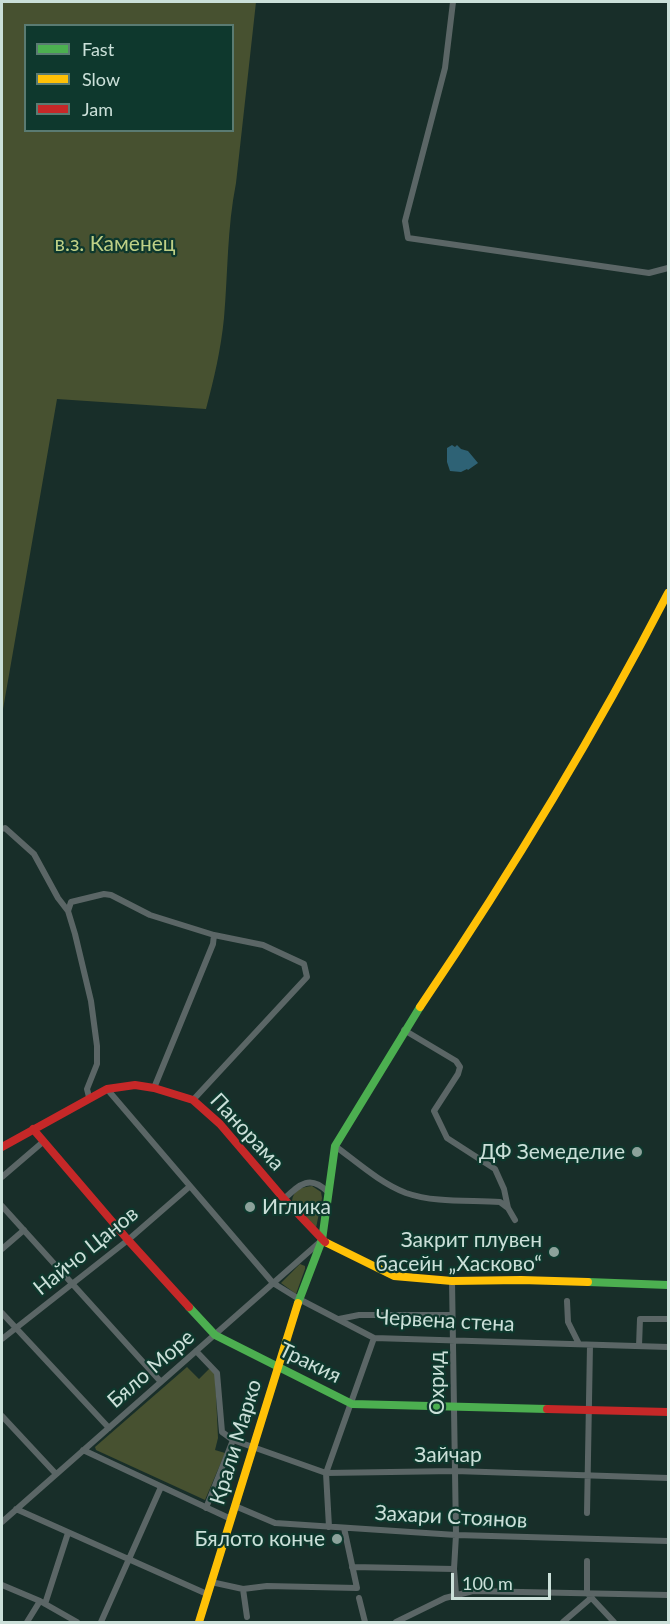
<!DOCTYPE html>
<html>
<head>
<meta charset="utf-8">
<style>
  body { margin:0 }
  #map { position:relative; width:670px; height:1624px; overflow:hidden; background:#182e29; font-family:Lato,sans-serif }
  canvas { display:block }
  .frame { position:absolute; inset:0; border:3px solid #cbe0d9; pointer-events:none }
  .legend { position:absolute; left:24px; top:24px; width:210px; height:108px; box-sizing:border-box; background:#0e382d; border:2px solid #5a7b72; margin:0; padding:8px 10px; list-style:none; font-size:18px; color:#cbe0d9 }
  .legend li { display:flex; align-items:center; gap:12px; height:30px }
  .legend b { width:30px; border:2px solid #5a7b72 }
  .scale { position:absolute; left:451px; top:1573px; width:100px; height:27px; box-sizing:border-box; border:3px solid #cbe0d9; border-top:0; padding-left:8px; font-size:18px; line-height:21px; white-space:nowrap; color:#cbe0d9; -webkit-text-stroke:4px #0e382d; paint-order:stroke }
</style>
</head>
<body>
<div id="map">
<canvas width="670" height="1624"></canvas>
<div class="frame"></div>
<ul class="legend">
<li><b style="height:8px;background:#4caf50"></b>Fast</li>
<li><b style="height:8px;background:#ffc107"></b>Slow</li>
<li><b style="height:8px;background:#c62828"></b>Jam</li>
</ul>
<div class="scale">100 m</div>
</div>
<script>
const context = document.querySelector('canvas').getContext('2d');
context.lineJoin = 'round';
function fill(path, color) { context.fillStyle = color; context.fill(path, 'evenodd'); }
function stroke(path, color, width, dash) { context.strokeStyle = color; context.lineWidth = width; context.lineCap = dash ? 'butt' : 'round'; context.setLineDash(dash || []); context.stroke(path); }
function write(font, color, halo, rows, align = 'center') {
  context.font = font + ' Lato,sans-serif'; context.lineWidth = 4.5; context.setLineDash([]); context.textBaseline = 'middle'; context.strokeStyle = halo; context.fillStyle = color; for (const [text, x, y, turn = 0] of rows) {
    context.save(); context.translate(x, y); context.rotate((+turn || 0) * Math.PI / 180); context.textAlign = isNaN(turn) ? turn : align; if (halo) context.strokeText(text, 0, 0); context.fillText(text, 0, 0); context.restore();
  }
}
const green = new Path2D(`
  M2,2H256L236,183C227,228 228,273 224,318C221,349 214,379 206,409L57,399L2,715ZM26,26H232V130H26Z
  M312,1186L321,1192L322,1198L316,1228L292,1201C293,1190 302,1187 312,1186Z
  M300,1264L305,1266V1269L296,1294L281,1283Z
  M187,1367L199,1379L210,1368L215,1374L218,1438L215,1450L225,1453L205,1500L96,1450L95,1447Z`);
const water = new Path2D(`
  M452,445L455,447L457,445L461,449L468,451L478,463L468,470L467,469L461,472L450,471L447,462V448Z`);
const street = new Path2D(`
  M453,2L445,68L405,221L408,238L649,273L668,268
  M2,829L5,828L34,854L58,898L68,911L75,934L91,1001L97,1046V1064L87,1089L89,1097
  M68,911L71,902L104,894L111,895L150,915L214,935L263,945L304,964L307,977L193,1100
  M404,1030L456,1061L460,1067L458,1074L434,1111L447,1138L495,1169L504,1189L508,1208L515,1220
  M154,1088L213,944L214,935
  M107,1089L273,1283L299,1299L374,1338L668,1347
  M335,1146C357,1162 380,1183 406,1193C435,1203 469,1200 500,1202L508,1208
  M2,1177L44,1141
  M284,1199C300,1184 310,1174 328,1192
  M2,1206L161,1382
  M2,1249L24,1230
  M452,1281L456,1535L454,1569L456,1594
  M567,1301L568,1322L579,1344
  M2,1313L109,1428
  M339,1319L359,1315H452
  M2,1339L128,1240L189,1187
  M639,1346L640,1319H668
  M196,1351L217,1373L222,1432L233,1440L206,1508
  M2,1416L56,1474
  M233,1440L326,1473L455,1471L668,1478
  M83,1450L231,1519
  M235,1506L275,1523L456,1535L668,1541
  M16,1509L207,1594
  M587,1513L590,1345
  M2,1522L321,1241
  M329,1527L326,1473L374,1338
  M587,1561V1593L614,1622
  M352,1567L454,1569
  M211,1582L243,1589L267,1586L357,1588L344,1528
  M2,1585L40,1601L77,1622
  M243,1589L247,1617
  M359,1598L365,1622
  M45,1604L68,1533
  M27,1622L40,1601
  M101,1622L161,1487
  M396,1622L445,1598L473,1591L668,1595
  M563,1622L591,1598`);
const fast = new Path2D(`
  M588,1282L668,1285
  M298,1303L322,1240L335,1146L420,1007
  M189,1307L215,1335L352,1404L547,1409`);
const slow = new Path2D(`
  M420,1007C510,874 594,736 668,593
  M325,1242L394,1276L452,1281L521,1280L588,1282
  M199,1622L298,1303`);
const jam = new Path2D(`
  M33,1129L128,1240L189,1307
  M2,1147L107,1089L135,1085L154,1088L193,1100L220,1124L284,1199L325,1242
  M547,1409L668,1412`);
const markers = [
  [637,1152,6,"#8ca29b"],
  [250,1207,6,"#8ca29b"],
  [554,1252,6,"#8ca29b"],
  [337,1539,6,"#8ca29b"]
];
const parkNames = [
  ["в.з. Каменец",115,244]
];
const streetNames = [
  ["Панорама",247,1132,47],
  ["Найчо Цанов",86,1251,-39],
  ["Червена стена",445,1321,3],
  ["Тракия",310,1363,26],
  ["Бяло Море",151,1369,-41],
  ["Охрид",437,1383,-90],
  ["Крали Марко",236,1442,-73],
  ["Зайчар",448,1455],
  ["Захари Стоянов",451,1517,3]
];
const poiNames = [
  ["ДФ Земеделие",625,1152],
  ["Иглика",262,1207,"left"],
  ["Закрит плувен",542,1240],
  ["басейн „Хасково“",542,1264],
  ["Бялото конче",325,1539]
];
fill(green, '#475130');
fill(water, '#2e6275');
stroke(street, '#5b6666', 6);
stroke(fast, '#4caf50', 8);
stroke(slow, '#ffc107', 8);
stroke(jam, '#c62828', 8);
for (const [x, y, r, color] of markers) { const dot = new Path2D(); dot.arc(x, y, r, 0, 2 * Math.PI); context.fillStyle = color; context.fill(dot); stroke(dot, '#0e382d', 2); }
write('21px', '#bfd086', '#0e382d', parkNames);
write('21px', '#cbe0d9', '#0e382d', streetNames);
write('21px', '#cbe0d9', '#0e382d', poiNames, 'right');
</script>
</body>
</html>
